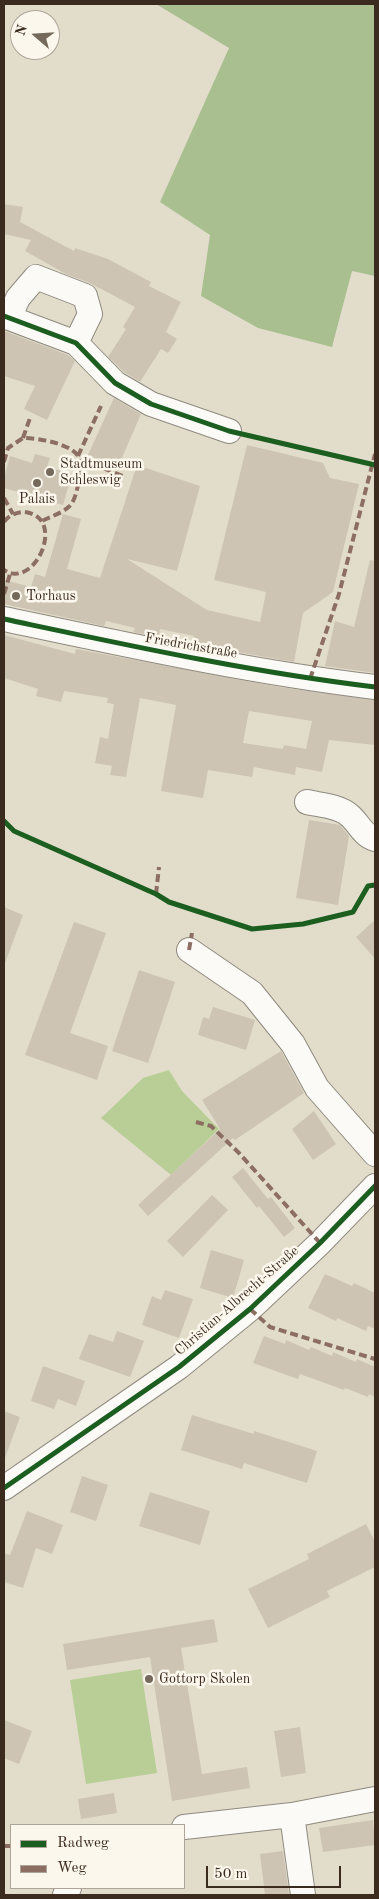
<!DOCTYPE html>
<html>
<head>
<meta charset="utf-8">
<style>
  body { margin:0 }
  #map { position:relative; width:379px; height:1899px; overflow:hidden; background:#e2ddcb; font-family:"Old Standard TT",serif }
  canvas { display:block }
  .frame { position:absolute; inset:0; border:5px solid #3b2a1e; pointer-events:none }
  .legend { position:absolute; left:10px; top:1824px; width:175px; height:65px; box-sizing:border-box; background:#fbf7ec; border:1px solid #aea59a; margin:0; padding:6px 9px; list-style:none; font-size:15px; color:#3b2a1e }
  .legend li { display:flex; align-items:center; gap:10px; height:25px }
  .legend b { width:25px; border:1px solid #aea59a }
  .north { position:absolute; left:10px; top:10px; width:50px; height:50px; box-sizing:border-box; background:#fbf7ec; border:1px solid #aea59a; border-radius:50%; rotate:289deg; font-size:14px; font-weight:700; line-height:20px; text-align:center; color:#3b2a1e }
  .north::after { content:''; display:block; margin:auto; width:18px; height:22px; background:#75695b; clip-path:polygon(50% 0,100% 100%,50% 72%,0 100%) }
  .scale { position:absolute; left:206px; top:1866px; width:135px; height:22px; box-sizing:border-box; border:2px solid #3b2a1e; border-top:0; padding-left:6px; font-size:15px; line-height:18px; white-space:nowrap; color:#3b2a1e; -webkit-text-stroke:4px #fbf7ec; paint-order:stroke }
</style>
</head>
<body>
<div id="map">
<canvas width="379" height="1899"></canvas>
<div class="frame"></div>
<ul class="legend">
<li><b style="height:6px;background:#1b5e20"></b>Radweg</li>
<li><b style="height:6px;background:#8d6e63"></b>Weg</li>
</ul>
<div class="north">N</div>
<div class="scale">50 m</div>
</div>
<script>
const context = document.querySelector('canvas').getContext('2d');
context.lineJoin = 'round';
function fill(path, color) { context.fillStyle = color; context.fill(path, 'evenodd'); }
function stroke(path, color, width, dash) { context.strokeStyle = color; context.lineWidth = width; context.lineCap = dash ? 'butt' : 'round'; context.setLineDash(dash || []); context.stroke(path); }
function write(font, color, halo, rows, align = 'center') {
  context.font = font + ' "Old Standard TT",serif'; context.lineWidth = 5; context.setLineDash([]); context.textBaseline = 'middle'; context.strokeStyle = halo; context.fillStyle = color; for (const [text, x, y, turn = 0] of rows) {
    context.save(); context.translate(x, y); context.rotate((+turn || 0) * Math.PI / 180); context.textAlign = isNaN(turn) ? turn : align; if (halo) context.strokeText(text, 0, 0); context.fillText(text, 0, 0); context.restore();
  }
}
const green = new Path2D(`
  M169,1070L182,1091L219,1129L171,1175L101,1118L143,1078Z
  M141,1669L157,1773L86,1784L70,1680Z`);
const forest = new Path2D(`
  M156,4H375V276L352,271L332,347L258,328L201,296L210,235L160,202L229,48Z`);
const building = new Path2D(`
  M4,204L23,207L20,222L74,251L75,248L108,259L151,282L149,286L181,302L166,332L177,339L168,353L161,349L140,382L124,372L108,357L126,329L123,327L135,307L90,283L66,274L25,251L31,240L4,234Z
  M4,331L68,355L75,361L47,420L24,409L35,386L4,376Z
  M114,398L141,414L117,469L88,455Z
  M247,445L323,463L330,478L359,484L333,592L303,613L294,662L192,644L194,636L160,629L159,637L133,632L135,628L106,621L104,626L4,604V580L31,587L35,574L45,577L63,514L81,519L67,569L100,578L137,465L200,486L177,571L127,559L207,610L260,622L266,592L214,580Z
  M35,454L50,458L47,467L72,474L63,505L4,488V478L10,456L32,463Z
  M370,560L375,561V673L325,666L335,621L354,627Z
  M4,635L75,654L76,649L279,687L375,700V745L329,740L322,772L296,767L295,775L254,767L252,777L208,770L203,798L161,791L176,705L140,698L126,777L110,775L112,766L95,763L100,737L108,739L114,704L107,703L108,698L64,691L61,702L36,696L38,689L4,678ZM249,711L312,721L306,749L284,745L283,749L243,743Z
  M309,820L340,825L349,836L338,905L296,898Z
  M4,907L23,915L5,963H4Z
  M375,920V959L356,937Z
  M74,922L106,933L70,1033L108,1046L97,1080L25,1055Z
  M139,970L175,982L148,1063L112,1051Z
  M213,1007L255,1020L246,1050L198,1035L203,1017L209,1019Z
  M281,1051L304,1093L235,1140L233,1138L148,1216L138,1205L220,1129L202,1100Z
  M314,1111L336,1144L313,1160L292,1129Z
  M243,1168L268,1199L271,1197L295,1228L284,1237L259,1206L257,1208L232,1177Z
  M212,1195L228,1210L183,1257L167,1241Z
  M211,1250L244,1260L233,1298L200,1288Z
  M325,1274L352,1286L354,1283L375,1293V1329L368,1326L366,1331L337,1318L336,1321L308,1308Z
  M165,1290L193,1299L179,1338L142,1325L152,1296L161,1300Z
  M117,1331L144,1341L130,1377L79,1359L89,1334L113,1342Z
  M264,1336L285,1344L286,1340L309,1350L311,1347L332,1356L333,1352L356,1362L357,1359L375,1367V1397L369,1394L368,1397L345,1388L344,1390L300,1374L298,1379L253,1363Z
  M43,1366L85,1381L76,1406L58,1399L54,1409L31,1401Z
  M4,1411L20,1417L5,1458H4Z
  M192,1415L254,1434V1431L317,1451L307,1483L244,1463L242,1469L181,1450Z
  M82,1476L108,1485L96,1521L70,1512Z
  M150,1492L210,1511L200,1545L139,1526Z
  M27,1511L63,1525L52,1554L36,1548L23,1588L4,1582V1553L10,1555Z
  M366,1524L375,1542V1567L327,1591L330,1597L268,1628L248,1589L309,1559L307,1554Z
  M214,1619L218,1642L181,1648L202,1774L247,1767L250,1788L172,1801L150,1657L67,1670L63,1644Z
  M4,1720L32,1731L19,1764L4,1758Z
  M300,1727L306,1773L281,1777L274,1731Z
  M114,1793L117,1813L81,1819L78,1799Z
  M373,1820L375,1845L323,1852L319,1828Z
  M283,1851L289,1895H265L260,1854Z`);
const minor = new Path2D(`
  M4,316L76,343L115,383L151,404L229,431
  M9,318L18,298L36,277L85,296L90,314L76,343
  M4,619C127,645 250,672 375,687
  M307,802C320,805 339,806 349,815C359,823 362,835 375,839
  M189,950L252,993L293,1044L317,1088L375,1154
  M4,1488L179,1367L250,1309L320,1243L375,1186
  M292,1815L303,1895
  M184,1827L292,1815L375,1799
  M65,1895L69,1888`);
const quiet = new Path2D(`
  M23,438L30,418
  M78,456L101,406
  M4,462L8,448L23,438C38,438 78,444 81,462C82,469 80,479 78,485C76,494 74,504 66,509C60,514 49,517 42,521
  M81,462H88L125,477
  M4,498L13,514
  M4,522C8,516 16,512 24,512C68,516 35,591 4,570
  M4,594L10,574
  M310,679L339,594L375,454
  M156,894L159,867
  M189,950L192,933
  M196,1122L211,1126L239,1153L320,1243
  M250,1309L270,1327L375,1359
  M4,1846H11`);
const cycleway = new Path2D(`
  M4,316L76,343L115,383L151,404L229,431L375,465
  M4,619C127,645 250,672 375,687
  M4,821L14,831L156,894L169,902L252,929L303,924L353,912L368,886L375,885
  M4,1488L179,1367L250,1309L320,1243L375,1186`);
const markers = [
  [50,472,5,"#75695b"],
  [37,483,5,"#75695b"],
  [16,596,5,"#75695b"],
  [149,1679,5,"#75695b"]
];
const poiNames = [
  ["Stadtmuseum",60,464],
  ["Schleswig",60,480],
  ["Palais",37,499,"center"],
  ["Torhaus",26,596],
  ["Gottorp Skolen",159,1679]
];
const streetNames = [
  ["Friedrichstraße",191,646,10],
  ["Christian-Albrecht-Straße",237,1301,-41]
];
fill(green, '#b9ce97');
fill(forest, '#a9bf90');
fill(building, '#cdc4b4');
stroke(minor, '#8f8a7f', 26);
stroke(minor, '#fbfaf7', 24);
stroke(quiet, '#8d6e63', 4, [8, 4]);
stroke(cycleway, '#1b5e20', 5);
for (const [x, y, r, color] of markers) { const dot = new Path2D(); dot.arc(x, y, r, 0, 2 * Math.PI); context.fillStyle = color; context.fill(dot); stroke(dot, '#fbf7ec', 2); }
write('14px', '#3b2a1e', '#fbf7ec', poiNames, 'left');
write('14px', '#3b2a1e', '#fbf7ec', streetNames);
</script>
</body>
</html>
